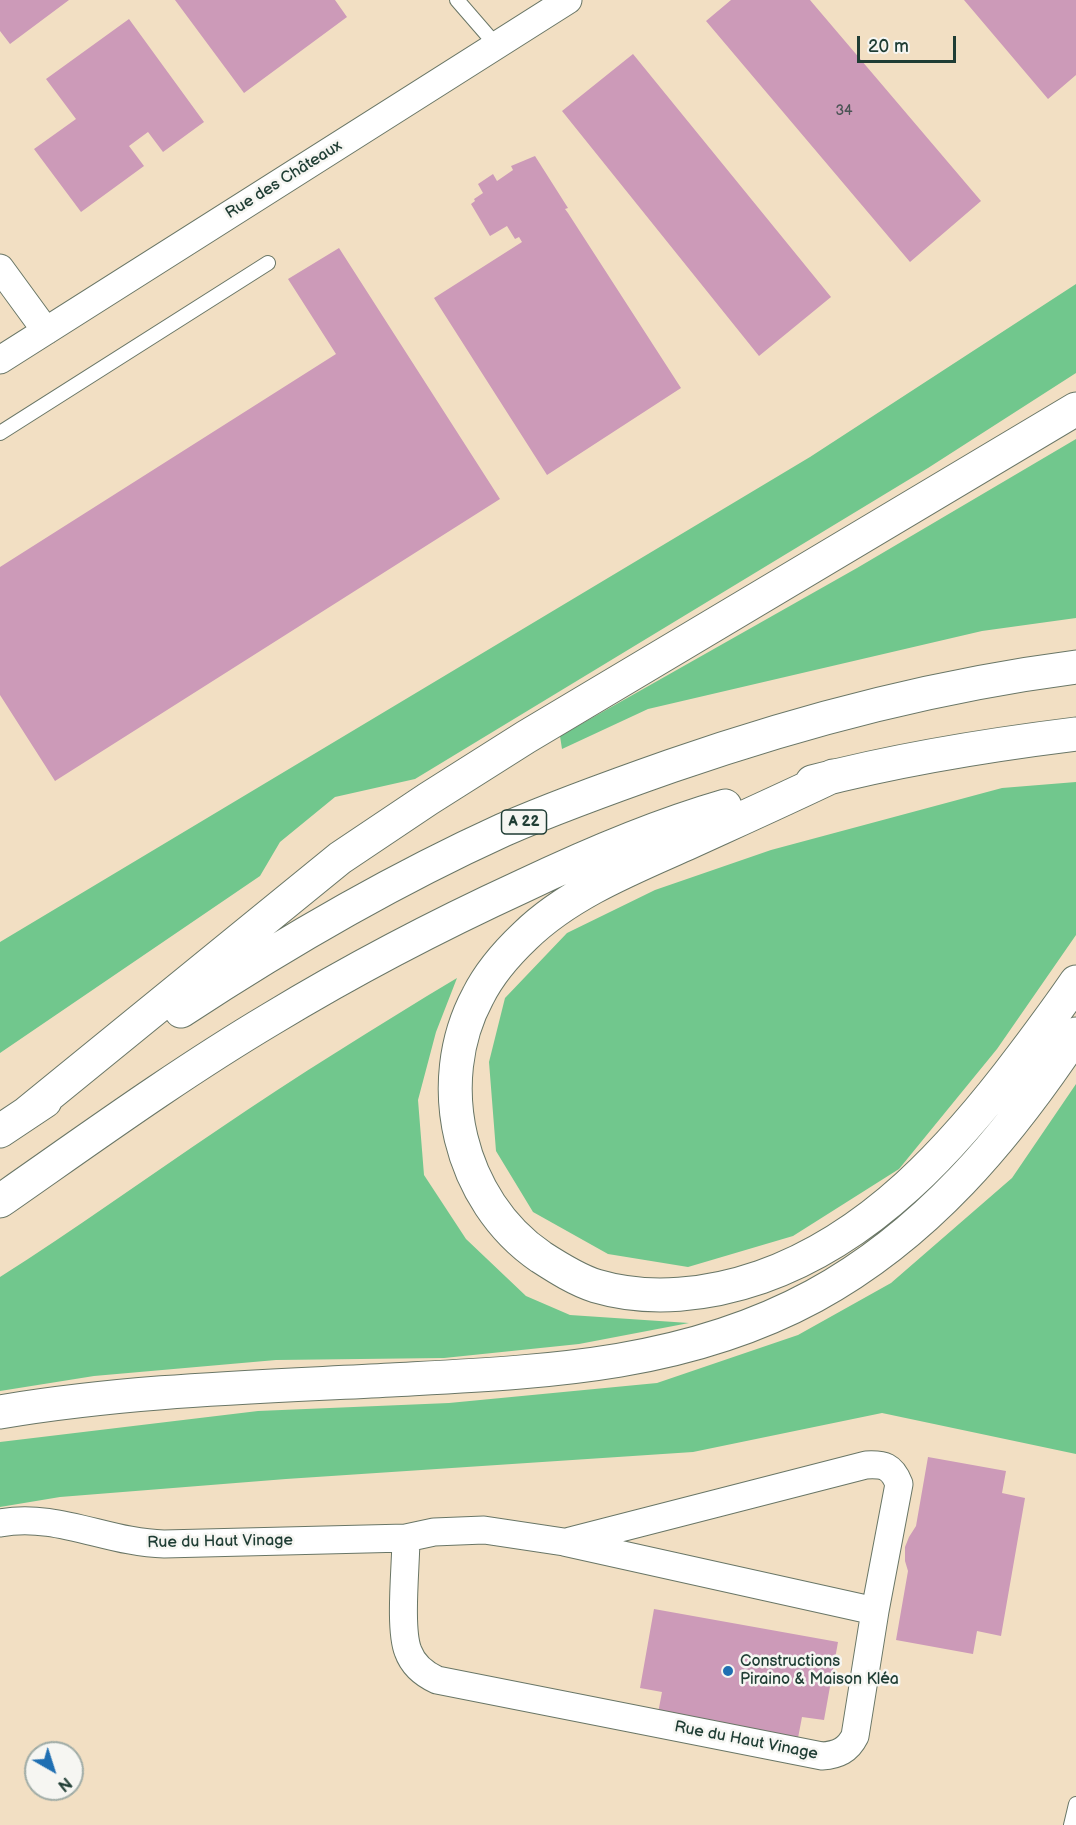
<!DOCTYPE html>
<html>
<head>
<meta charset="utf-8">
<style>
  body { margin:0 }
  #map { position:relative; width:1076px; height:1825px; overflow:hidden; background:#f2dfc3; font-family:"Balsamiq Sans",sans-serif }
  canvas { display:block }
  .north { position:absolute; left:24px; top:1741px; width:60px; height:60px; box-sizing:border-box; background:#f6f6f2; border:2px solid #a0aca6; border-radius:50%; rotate:141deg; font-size:16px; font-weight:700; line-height:24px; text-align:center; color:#1f3d34 }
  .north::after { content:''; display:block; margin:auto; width:21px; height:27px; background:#1f6fb2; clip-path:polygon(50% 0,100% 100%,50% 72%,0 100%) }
  .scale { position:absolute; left:857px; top:36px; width:99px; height:27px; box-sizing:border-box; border:3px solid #1f3d34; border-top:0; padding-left:8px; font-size:18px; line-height:21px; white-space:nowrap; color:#1f3d34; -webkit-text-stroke:4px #f6f6f2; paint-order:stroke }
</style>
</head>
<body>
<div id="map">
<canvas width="1076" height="1825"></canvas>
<div class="north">N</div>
<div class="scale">20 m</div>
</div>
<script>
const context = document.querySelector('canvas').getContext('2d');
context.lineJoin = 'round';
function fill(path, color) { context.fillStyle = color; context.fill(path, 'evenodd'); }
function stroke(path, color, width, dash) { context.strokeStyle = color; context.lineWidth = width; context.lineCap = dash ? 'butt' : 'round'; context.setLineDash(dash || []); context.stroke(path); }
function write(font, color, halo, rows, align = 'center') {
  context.font = font + ' "Balsamiq Sans",sans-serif'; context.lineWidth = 5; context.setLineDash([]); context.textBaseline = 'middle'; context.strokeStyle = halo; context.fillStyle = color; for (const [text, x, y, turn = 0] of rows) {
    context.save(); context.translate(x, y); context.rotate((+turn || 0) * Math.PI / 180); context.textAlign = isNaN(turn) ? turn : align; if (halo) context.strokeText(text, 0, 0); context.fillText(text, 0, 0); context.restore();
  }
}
const green = new Path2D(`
  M1076,284V373L928,468L415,779L335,797L280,842L260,876L0,1053V942L810,457Z
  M1076,439V618L982,631L648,709L562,749L560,736L857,568Z
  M1076,782V935L997,1049L899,1169L793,1236L688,1267L608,1254L533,1212L496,1151L489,1062L505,998L567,933L655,890L771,850L1002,788Z
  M457,978L436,1032L418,1100L424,1175L466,1239L526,1296L570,1315L689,1323L579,1344L444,1358L276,1360L94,1376L0,1391V1277C74,1230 146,1178 219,1129C297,1076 377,1026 457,978Z
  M1076,1084V1454L882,1413L693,1452L286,1479L60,1497L0,1507V1442L258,1411L449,1403L657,1383L798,1335L891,1283L1012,1178Z`);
const building = new Path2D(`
  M0,0H69L10,44L0,31Z
  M175,0H335L347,17L244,93Z
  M731,0H810L981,201L910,262L706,21Z
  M964,0H1076V75L1048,99Z
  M129,19L204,122L163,152L148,132L129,146L144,166L81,212L34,149L76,119L46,79Z
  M633,54L831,297L759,356L562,111Z
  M535,156L568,208L565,209L568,213L681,388L547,475L434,298L522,242L519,237L515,239L507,226L490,236L471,204L475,201L474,199L483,193L478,184L493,174L497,181L513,170L511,166Z
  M339,248L500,499L55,781L0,695V567L336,354L288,279Z
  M928,1457L1006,1471L1002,1493L1025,1498L1001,1636L977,1631L973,1654L896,1640L908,1571L905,1561V1547L909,1537L916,1526Z
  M654,1609L838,1642L824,1720L802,1717L798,1738L721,1724V1721L720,1723L658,1713L662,1692L640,1688Z`);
const service = new Path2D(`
  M457,0L496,45
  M0,433L268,263
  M1071,1825L1076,1804`);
const minor = new Path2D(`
  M0,268L46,331
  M0,360L568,0
  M0,1523C55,1512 109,1543 164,1544L406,1538L434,1532L484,1530L564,1542L875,1611L855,1736C848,1750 838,1755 822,1756L437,1680C424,1674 413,1665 408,1651C399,1628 406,1565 406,1538
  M570,1541L866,1465C884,1464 892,1466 899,1484L875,1611`);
const motorway = new Path2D(`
  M833,776C785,799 736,821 688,843C632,868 569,893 525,936C507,953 489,974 478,996C431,1083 459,1201 541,1257C558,1268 577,1280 596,1286C650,1302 709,1295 761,1277C872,1238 954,1147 1023,1055C1041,1031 1059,1007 1076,982
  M812,782C899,759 987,745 1076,734
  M181,1011C283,944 391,881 503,830C558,806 614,786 671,766C803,720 937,685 1076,667
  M28,1112L340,858L428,799L526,737L1076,409
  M0,1131L45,1101
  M0,1201C89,1139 177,1075 271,1019C352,970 436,926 523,886C588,855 656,826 725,806
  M0,1412C130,1390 260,1387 391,1380C538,1372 681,1368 814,1296C926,1235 1007,1138 1076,1034`);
const markers = [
  [728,1671,6,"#1f6fb2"]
];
const numberNames = [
  ["34",844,111]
];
const shields = [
  [524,822,45]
];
const shieldNames = [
  ["A 22",524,822]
];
const streetNames = [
  ["Rue des Châteaux",284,180,-32],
  ["Rue du Haut Vinage",220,1542,-1],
  ["Rue du Haut Vinage",746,1741,11]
];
const poiNames = [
  ["Constructions",740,1662],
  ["Piraino & Maison Kléa",740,1680]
];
fill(green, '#71c78d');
fill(building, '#cc9ab8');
stroke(service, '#697666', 16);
stroke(minor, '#697666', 29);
stroke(motorway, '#697666', 35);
stroke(service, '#fff', 14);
stroke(minor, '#fff', 27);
stroke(motorway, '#fff', 33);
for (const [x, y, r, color] of markers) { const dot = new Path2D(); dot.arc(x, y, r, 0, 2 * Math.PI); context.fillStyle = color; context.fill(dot); stroke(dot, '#f6f6f2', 2); }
write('14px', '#4a5455', null, numberNames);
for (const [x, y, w] of shields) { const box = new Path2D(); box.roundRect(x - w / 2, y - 12, w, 24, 4.5); context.fillStyle = '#f6f6f2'; context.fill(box); stroke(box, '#1f3d34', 1.5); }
write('bold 15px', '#1f3d34', null, shieldNames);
write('16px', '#1f3d34', '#f6f6f2', streetNames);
write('16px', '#1f3d34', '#f6f6f2', poiNames, 'left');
</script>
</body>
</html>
